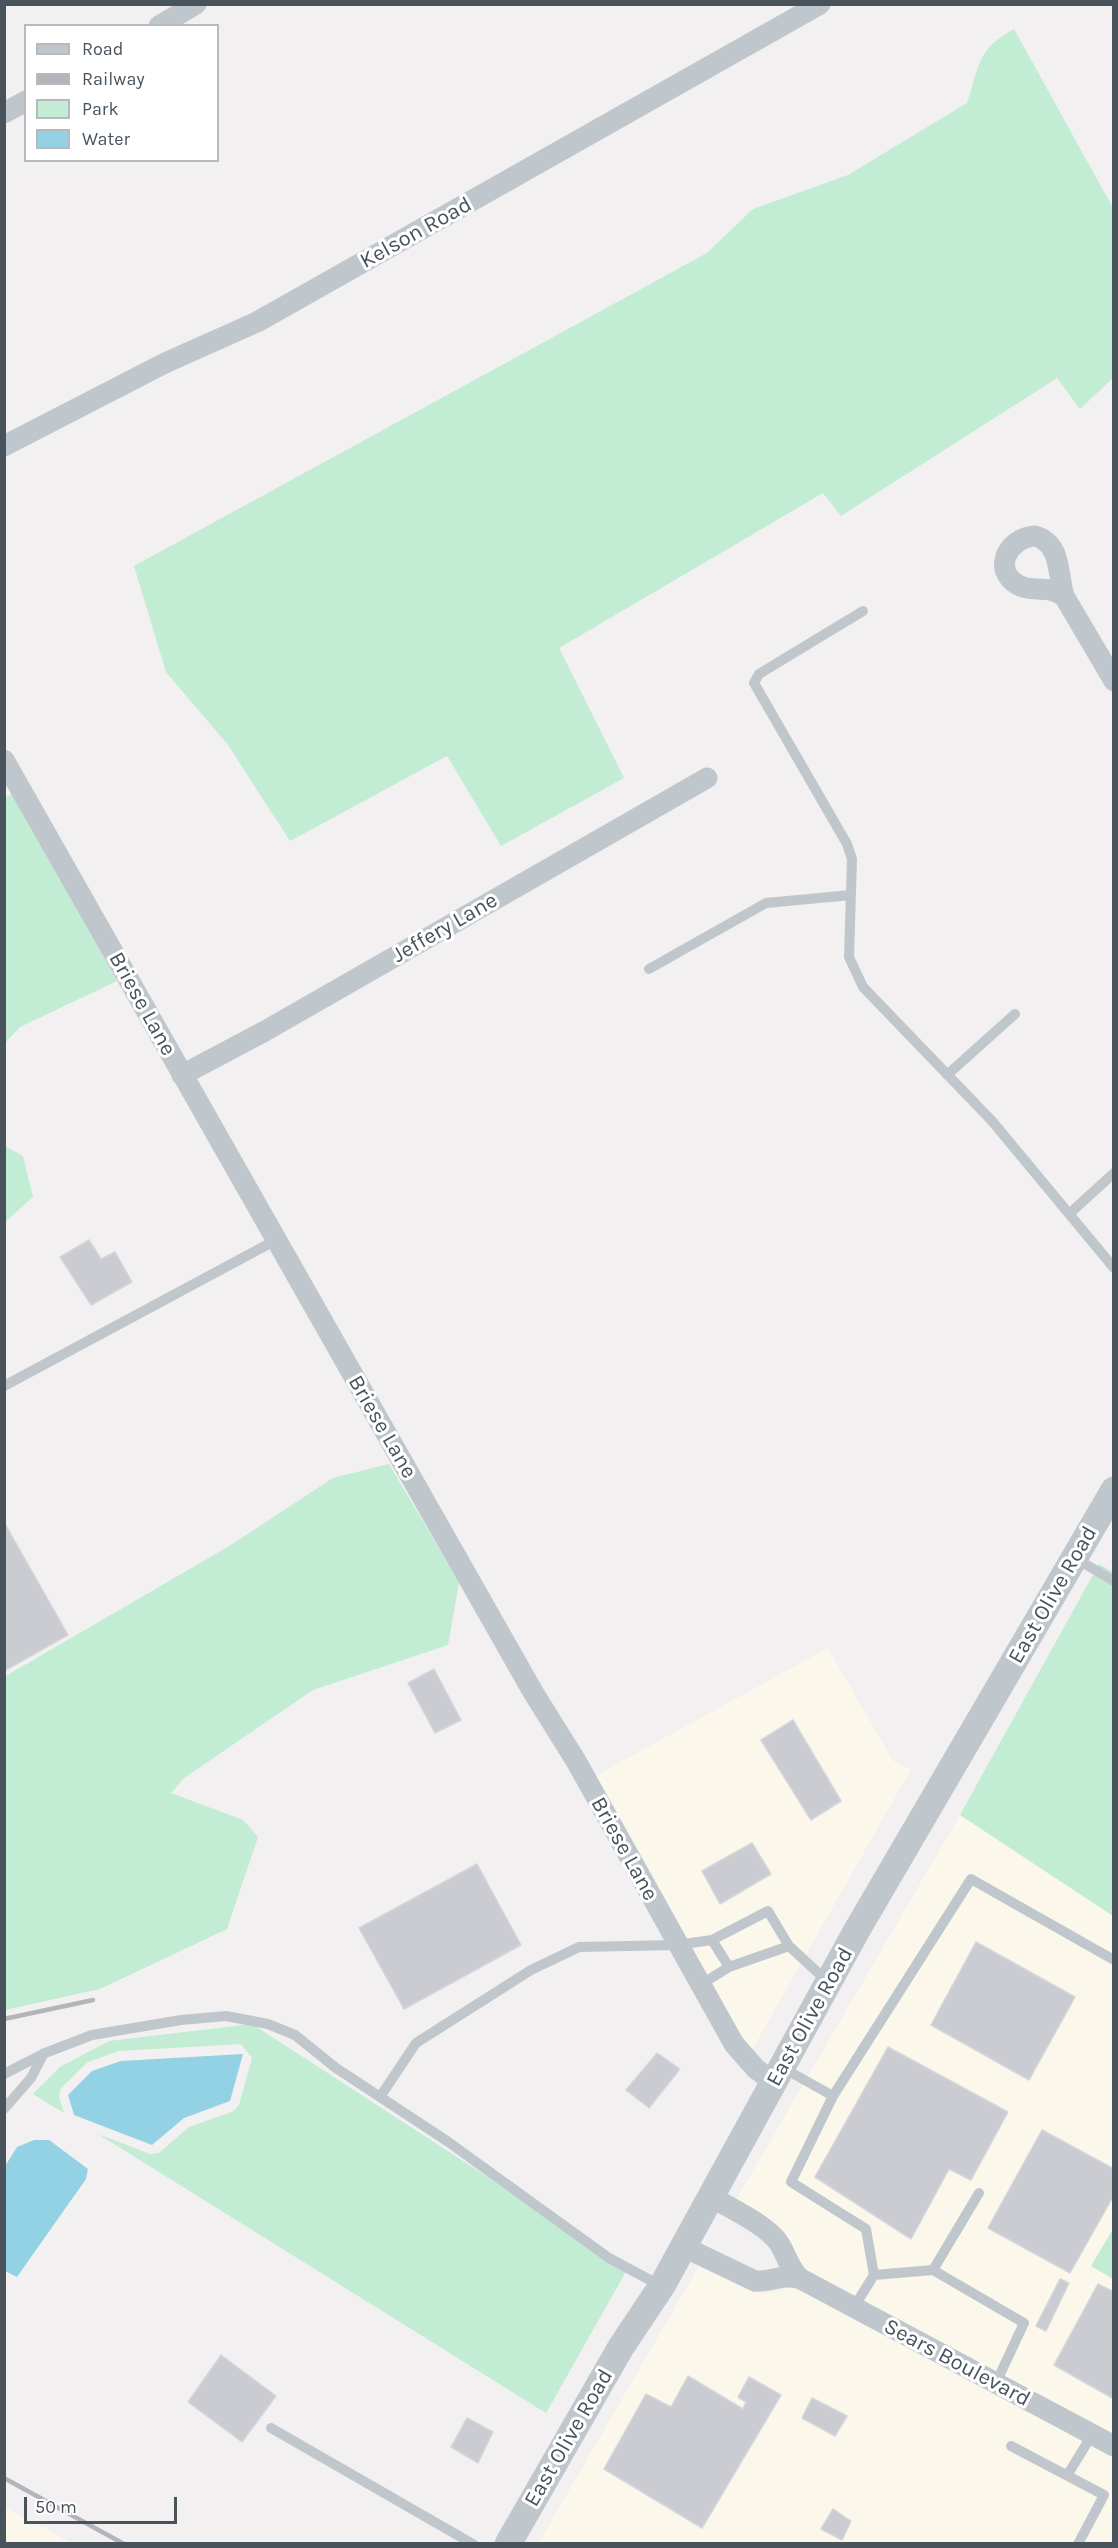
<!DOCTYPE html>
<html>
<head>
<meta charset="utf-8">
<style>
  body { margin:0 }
  #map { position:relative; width:1118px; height:2548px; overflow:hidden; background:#f2f0f0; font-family:Karla,sans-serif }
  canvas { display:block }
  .frame { position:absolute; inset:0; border:6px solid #49535c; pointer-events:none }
  .legend { position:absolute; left:24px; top:24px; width:195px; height:138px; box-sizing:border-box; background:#fff; border:2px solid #b6babe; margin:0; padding:8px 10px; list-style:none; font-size:18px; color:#49535c }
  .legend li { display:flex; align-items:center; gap:12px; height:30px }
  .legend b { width:30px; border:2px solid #b6babe }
  .scale { position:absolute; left:24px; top:2497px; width:153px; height:27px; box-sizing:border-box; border:3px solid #49535c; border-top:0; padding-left:8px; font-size:18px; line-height:21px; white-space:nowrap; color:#49535c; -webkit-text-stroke:4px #fff; paint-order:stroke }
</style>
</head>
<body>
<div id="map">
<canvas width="1118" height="2548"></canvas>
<div class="frame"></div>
<ul class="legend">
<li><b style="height:8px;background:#bfc7cd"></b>Road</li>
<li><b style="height:8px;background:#b3b5ba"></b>Railway</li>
<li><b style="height:16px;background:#c2ecd3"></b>Park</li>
<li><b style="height:16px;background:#93d2e5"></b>Water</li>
</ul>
<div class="scale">50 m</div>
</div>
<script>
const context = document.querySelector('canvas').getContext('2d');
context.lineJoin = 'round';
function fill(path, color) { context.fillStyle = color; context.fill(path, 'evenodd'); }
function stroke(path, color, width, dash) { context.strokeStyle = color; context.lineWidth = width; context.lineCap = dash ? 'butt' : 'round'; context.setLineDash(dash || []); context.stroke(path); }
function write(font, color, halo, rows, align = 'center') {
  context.font = font + ' Karla,sans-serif'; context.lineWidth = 6; context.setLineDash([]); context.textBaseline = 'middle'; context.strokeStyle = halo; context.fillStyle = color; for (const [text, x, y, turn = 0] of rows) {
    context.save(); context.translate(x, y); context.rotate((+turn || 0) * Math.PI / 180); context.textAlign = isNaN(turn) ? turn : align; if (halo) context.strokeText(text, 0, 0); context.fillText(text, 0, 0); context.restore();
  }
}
const commercial = new Path2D(`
  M828,1648L893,1761L911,1769L752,2050L743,2039L595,1776Z
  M960,1815L1113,1916V2229L1091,2266L1113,2279V2434L805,2269L780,2228L736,2200Z
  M699,2266L752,2292L771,2293L791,2287L797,2289L1113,2458V2543L538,2544Z
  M4,2507H5L72,2543H5Z`);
const green = new Path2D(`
  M1014,29L1113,208V378L1080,409L1057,378L841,516L823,493L559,648L624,778L501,846L447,756L290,841L228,745L166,672L134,566L707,253L753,209L848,175L967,103C980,65 976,50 1014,29Z
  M12,794L117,981L20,1027L5,1043L4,798Z
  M5,1146L23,1156L33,1197L5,1222Z
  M389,1464L459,1582L448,1645L313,1690L184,1778L171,1793L243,1820L258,1837L227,1929L100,1989L5,2010L4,1677L231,1545L333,1478Z
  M1099,1564L1113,1572V1916L960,1815Z
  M252,2024L628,2268L546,2413L98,2134L150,2154L159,2153L189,2127L234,2111L239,2105L252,2058L241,2044L119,2051L88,2062L61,2088L59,2097L64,2113L33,2094L60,2067L109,2041Z
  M1113,2229V2279L1091,2266Z`);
const water = new Path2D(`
  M243,2054L230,2101L184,2118L152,2145L74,2115L68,2095L92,2071L121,2061Z
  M34,2140H49L88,2169L86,2179L17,2277L5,2271V2166L17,2147Z`);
const building = new Path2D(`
  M89,1240L101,1259L115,1252L132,1282L91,1305L60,1257Z
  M4,1522L68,1635L4,1671Z
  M434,1669L461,1720L435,1733L408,1683Z
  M793,1720L841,1801L811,1820L761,1740Z
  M752,1843L771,1874L720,1904L702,1871Z
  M477,1864L521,1945L404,2009L359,1928Z
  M976,1942L1075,1997L1029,2080L931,2025Z
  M888,2047L1008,2112L971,2180L949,2169L911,2239L815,2177Z
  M657,2053L680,2069L649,2108L626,2090Z
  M1042,2130L1114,2169V2195L1070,2273L988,2228Z
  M1060,2279L1069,2283L1046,2331L1036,2326Z
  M1098,2284L1114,2292V2399L1054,2365Z
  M221,2355L276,2396L242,2442L188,2402Z
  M688,2376L743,2409L746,2402L738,2397L749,2377L781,2395L702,2528L604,2469L646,2394L671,2407Z
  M812,2398L847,2416L835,2436L802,2418Z
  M467,2418L493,2432L478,2463L451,2447Z
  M833,2509L851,2521L842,2540L821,2529Z`);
const service = new Path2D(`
  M863,611L759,674L754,683L847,844L852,859L849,957L863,987L992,1121L1114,1268
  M649,969L766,903L851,895
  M947,1075L1015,1014
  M1069,1214L1114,1173
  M4,1386L276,1240
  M1075,1558L1114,1581
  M712,1940L729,1967
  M700,1985L729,1967L789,1946L827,1981
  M783,2068L833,2096L971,1879L1114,1960
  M4,2074L45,2053L92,2035L181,2020L226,2016L268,2024L295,2035L336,2068L447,2141L609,2258L661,2286
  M833,2096L791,2182L866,2229L874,2275L854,2307
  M380,2097L416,2043L531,1970L579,1947L677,1945L712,1940L768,1911L789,1946
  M4,2109L31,2078L44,2053
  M933,2270L979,2193
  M874,2275L933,2270L1024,2323L996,2383
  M271,2428L473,2544
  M1011,2446L1104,2495L1078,2544
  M1068,2474L1092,2435`);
const minor = new Path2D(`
  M159,26L196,4
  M4,113L26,101
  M4,446L165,363L257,322L820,4
  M1035,536C1062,544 1057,573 1064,596C1045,584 1033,593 1018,585C992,570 1007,538 1035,536Z
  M1064,596L1114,681
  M4,760L533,1692L576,1761L734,2044L756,2069L774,2082
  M182,1075L265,1031L707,778
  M712,2197C731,2209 757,2220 773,2236C787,2249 786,2267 801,2279L1114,2446
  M684,2247L755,2281C772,2282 784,2273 801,2279`);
const tertiary = new Path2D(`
  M508,2544L621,2347L663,2284L857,1930L1114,1490`);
const rail = new Path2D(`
  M4,2019L93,2000
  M4,2478L124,2544`);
const streetNames = [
  ["Kelson Road",416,233,-29],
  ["Jeffery Lane",445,928,-30],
  ["Briese Lane",142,1004,61],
  ["Briese Lane",382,1427,60],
  ["East Olive Road",1053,1595,-60],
  ["Briese Lane",624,1849,61],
  ["East Olive Road",810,2017,-61],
  ["Sears Boulevard",957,2363,28],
  ["East Olive Road",569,2438,-60]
];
fill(commercial, '#fbf7eb');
fill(green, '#c2ecd3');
fill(water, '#93d2e5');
fill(building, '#caccd2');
stroke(building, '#d4d6db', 1.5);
stroke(service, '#bfc7cd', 10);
stroke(minor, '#bfc7cd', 21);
stroke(tertiary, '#bfc7cd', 27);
stroke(rail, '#b3b5ba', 4.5);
write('22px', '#49535c', '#fff', streetNames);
</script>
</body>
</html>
